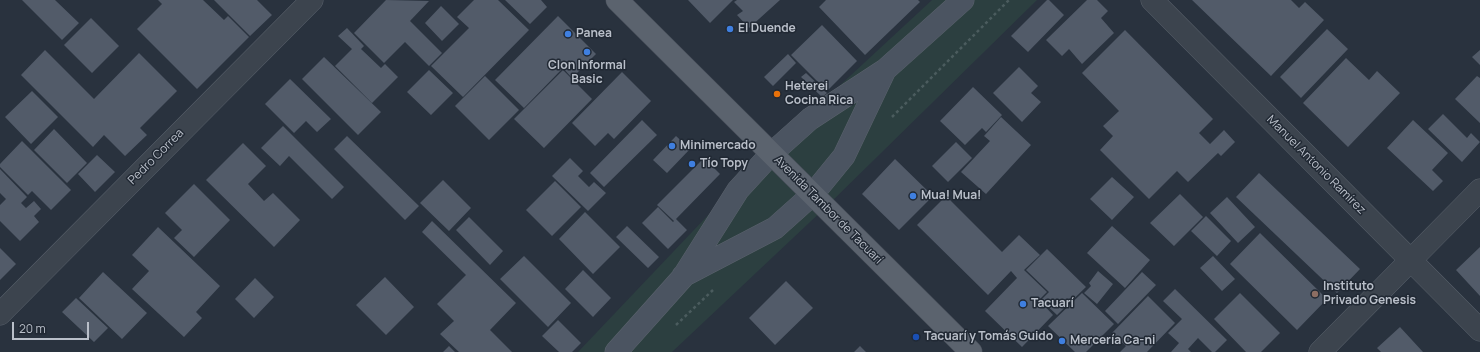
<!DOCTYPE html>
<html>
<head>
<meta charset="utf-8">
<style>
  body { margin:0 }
  #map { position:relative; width:1480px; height:352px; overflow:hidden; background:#29323e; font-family:Manrope,sans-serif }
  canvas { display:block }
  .scale { position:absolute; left:12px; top:322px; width:77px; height:18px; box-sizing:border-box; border:2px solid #b9bfc9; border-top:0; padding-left:5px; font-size:12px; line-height:14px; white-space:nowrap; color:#b9bfc9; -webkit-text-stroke:3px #212934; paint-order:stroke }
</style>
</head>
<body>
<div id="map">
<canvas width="1480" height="352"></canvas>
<div class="scale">20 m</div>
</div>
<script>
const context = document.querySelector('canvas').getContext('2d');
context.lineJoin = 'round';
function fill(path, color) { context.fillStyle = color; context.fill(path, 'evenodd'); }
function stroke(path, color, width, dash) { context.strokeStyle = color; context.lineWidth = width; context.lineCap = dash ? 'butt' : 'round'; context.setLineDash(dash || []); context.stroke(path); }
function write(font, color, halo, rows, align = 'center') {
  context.font = font + ' Manrope,sans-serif'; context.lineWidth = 3; context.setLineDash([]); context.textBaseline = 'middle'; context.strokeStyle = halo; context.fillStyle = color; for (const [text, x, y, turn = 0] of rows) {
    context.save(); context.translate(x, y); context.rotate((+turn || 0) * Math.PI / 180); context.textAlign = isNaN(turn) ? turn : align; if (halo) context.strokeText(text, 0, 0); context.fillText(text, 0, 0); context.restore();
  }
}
const green = new Path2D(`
  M932,0H1037L826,207L672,352H578L768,152Z`);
const building = new Path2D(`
  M22,0H55L79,23L62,40Z
  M158,0H203L224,20L228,16L249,37L197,89L137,29L162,4Z
  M214,0H257L272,15L250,36Z
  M386,0L429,1L410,21L442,53L429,66L405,42L384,63L354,33Z
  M474,0H498L529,30L463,97L431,66L469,28L457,17Z
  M505,0H541L547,7L530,24Z
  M688,0H733L710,23Z
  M737,0H780L749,28L737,15L743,11L734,2Z
  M826,0H918L920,2L865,55L819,7Z
  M1047,0H1049L1064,15L1028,52L1011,36Z
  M1087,0H1097L1108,11L1101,18L1114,33L1082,64L1069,49L1062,56L1046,40Z
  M1192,0H1291L1299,8L1305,2L1324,20L1271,76Z
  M441,6L459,24L442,41L425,23Z
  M558,16L596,54L572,78L563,68L524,108L495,80Z
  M91,18L119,46L92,73L64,45Z
  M822,25L857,61L827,91L791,55Z
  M347,28L364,46L361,49L381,68L385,64L398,77L372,103L335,66L352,49L338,36Z
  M1327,29L1348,49L1301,98L1280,77Z
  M1125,30L1213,119L1199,133L1210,144L1224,130L1235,142L1221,156L1218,153L1188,182L1177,171L1149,199L1100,150L1113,136L1103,126L1119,111L1082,73Z
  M45,50L94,99L139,53L177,91L140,128L147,135L125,156L104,135L93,147L21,75Z
  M1480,50V65L1472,57Z
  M788,54L796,63L773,86L764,77Z
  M324,57L381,112L358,135L302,79Z
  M1346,58L1369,80L1377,71L1400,93L1348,147L1303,103Z
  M1019,67L1038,86L1031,93L1041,102L1022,122L993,93Z
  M429,70L453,93L431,115L407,92Z
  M563,70L592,99L544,148L514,119Z
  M622,72L651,101L614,139L608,133L595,146L572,123Z
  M806,73L827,93L822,97L801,77Z
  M485,76L519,110L489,140L455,106Z
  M1477,76L1480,78V123L1455,99Z
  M290,79L331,119L317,132L306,121L294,133L265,104Z
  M973,87L1002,115L986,132L982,128L965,145L940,121Z
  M32,91L58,117L31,144L5,117Z
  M1443,114L1467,138L1471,133L1480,142L1462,162L1428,129Z
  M1001,117L1031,145L986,194L961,172L990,141L984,136Z
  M642,120L657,135L604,187L590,173Z
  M1413,120L1448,153L1432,170L1443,181L1433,191L1387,148Z
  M283,126L344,187L332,199L289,156L280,166L261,148Z
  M54,129L87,163L67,183L34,150Z
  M347,136L419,206L405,220L334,149Z
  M676,136L690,149L667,173L653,160Z
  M22,141L71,190L51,210L32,191L28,195L0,167V164Z
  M956,142L972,158L948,182L932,166Z
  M243,143L266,166L248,184L264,201L273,193L300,220L274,247L206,180Z
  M97,155L115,172L95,192L78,174Z
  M570,158L583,171L578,176L589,187L594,182L606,193L588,211L552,176Z
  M704,158L720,174L676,219L687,230L668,249L642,223L658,207L673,222L674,221L657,205Z
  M895,159L933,196L899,230L862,194Z
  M0,169L27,197L21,203L26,208L34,201L41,209L34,216L39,222L20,241L0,221V205L6,199L0,193Z
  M1259,173L1360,269L1337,293L1236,197Z
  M1112,177L1134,197L1112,220L1090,199Z
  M443,180L471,208L449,231L420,203Z
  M555,181L581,207L552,236L526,210Z
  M194,184L230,220L194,257L174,238L182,230L165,213Z
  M1180,194L1203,217L1174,246L1150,223Z
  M946,196L1002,252L1019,235L1040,255L1024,270L1047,292L1039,300L1053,315L1022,347L985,311L1017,278L1011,271L988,295L917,225Z
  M1227,197L1255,227L1238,243L1210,213Z
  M585,212L620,247L593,274L559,239Z
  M1206,216L1231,241L1217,256L1191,231Z
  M469,217L503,251L490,265L456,230Z
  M432,221L516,303L490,330L512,352H459L440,334L454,321L437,304L466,275L422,232Z
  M627,226L659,257L648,268L616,237Z
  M1112,226L1150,260L1125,288L1087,253Z
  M158,227L220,286L196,312L202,318L184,337L132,289L149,271L132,255Z
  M1260,233L1327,299L1297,330L1230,264Z
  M1480,247V296L1456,270Z
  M0,248L16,264L0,280Z
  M1047,249L1086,287L1057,315L1041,300L1049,292L1026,270Z
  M524,256L571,303L548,327L500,279Z
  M1213,256L1235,279L1222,291L1200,268Z
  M583,270L611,298L593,317L565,289Z
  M1098,271L1113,284L1097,304L1084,293L1091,286L1089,283Z
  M103,272L147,313L122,339L79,298Z
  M1142,272L1156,285L1118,324L1105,311Z
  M385,277L414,307L386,335L356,305Z
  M255,278L274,297L254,318L235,299Z
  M786,281L813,308L775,345L749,318Z
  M1175,289L1227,340L1215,352H1212L1198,338L1188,349L1191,352H1171L1179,343L1168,333L1182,319L1163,301Z
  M1082,293L1114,324L1086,352H1075L1048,326Z
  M1240,293L1280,333L1261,352H1246L1214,319Z
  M1148,296L1175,323L1147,352H1120L1126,346L1112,333Z
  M76,298L108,328L94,342L62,312Z
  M558,320L581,343L572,352H559L542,336Z
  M1400,327L1423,352H1381L1377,348Z
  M449,346L455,352H443Z
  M860,346L866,352H854Z`);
const path = new Path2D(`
  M892,117L1009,0
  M676,325L713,290`);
const minor = new Path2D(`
  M1152,0L1480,330
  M0,314L312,0
  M1320,352L1480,190`);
const secondary = new Path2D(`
  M683,276L775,228L813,194L844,156L885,70
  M616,352L683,277L738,190L771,154L810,119L885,70L963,0`);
const primary = new Path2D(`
  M617,0L971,352`);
const markers = [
  [730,29,4,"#3f7fe0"],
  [568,34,4,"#3f7fe0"],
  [587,52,4,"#3f7fe0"],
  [777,94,4,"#e8710a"],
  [672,146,4,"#3f7fe0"],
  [692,164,4,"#3f7fe0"],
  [913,196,4,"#3f7fe0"],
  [1315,294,4,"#8d6e63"],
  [1023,304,4,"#3f7fe0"],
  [916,337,4,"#1a4fb4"],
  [1062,341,4,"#3f7fe0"]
];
const poiNames = [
  ["El Duende",738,29],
  ["Panea",576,34],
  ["Clon Informal",587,66,"center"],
  ["Basic",587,80,"center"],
  ["Heterei",785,87],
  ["Cocina Rica",785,101],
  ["Minimercado",680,146],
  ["Tío Topy",700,164],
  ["Mua! Mua!",921,196],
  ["Instituto",1323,287],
  ["Privado Genesis",1323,301],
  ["Tacuarí",1031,304],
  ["Tacuarí y Tomás Guido",924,337],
  ["Mercería Ca-ni",1070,341]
];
const streetNames = [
  ["Pedro Correa",156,157,-45],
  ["Manuel Antonio Ramírez",1316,165,45],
  ["Avenida Tambor de Tacuarí",828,210,45]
];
fill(green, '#2c3f40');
fill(building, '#525b69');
stroke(minor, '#5a626c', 23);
stroke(secondary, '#5a626c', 23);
stroke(primary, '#464d58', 23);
stroke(path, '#4b5c5e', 2.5, [3, 3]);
stroke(minor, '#3c444e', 22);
stroke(secondary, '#4b5461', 22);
stroke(primary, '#5b636e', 22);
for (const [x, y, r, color] of markers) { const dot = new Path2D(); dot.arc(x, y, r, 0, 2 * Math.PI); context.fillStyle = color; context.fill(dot); stroke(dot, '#212934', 1.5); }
write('bold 12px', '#b9bfc9', '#212934', poiNames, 'left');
write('12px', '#b9bfc9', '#212934', streetNames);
</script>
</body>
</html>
